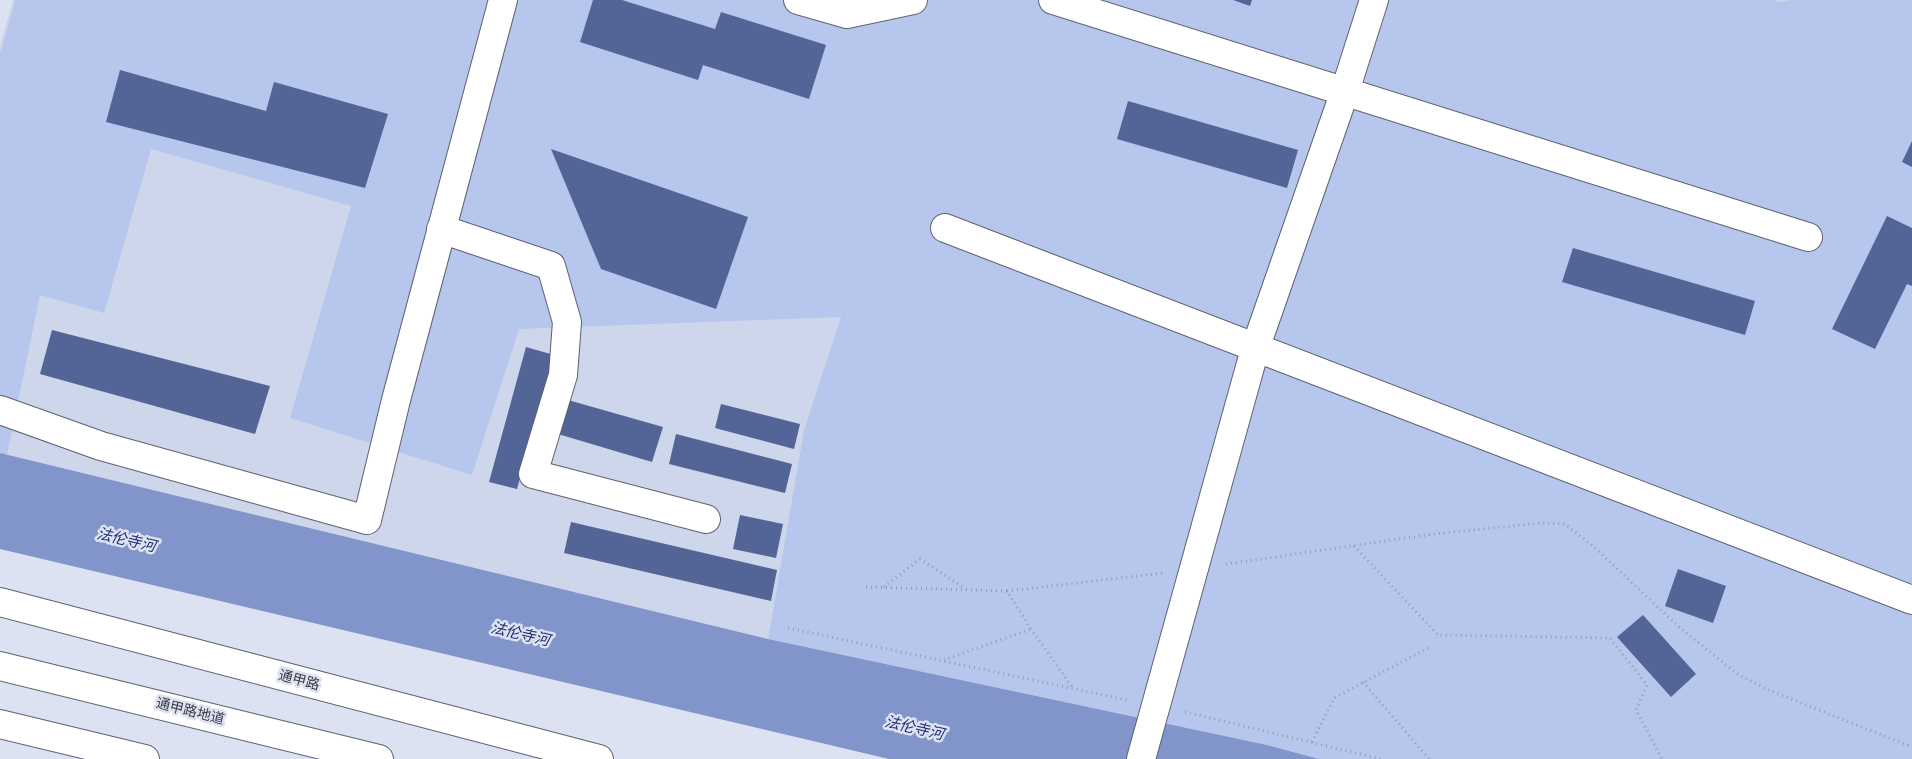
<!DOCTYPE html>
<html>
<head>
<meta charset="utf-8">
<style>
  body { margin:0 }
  canvas { display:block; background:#dce2f2 }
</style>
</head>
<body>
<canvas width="1912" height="759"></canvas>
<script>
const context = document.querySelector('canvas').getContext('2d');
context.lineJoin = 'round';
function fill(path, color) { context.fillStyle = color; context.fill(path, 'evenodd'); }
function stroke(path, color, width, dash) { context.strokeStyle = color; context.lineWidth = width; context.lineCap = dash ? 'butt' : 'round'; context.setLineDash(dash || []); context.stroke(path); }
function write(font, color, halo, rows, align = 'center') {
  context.font = font + ' "Varela Round","Noto Sans SC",sans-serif'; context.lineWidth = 5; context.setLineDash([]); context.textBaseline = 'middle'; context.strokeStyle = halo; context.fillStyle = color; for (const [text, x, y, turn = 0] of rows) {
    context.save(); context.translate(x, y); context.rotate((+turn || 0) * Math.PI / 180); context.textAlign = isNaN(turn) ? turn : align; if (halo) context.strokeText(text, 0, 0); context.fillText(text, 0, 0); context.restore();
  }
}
const built = new Path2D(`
  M13,0H1912L841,317L804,430L768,639L0,453V44Z`);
const green = new Path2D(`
  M15,0H1775L1778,2L1791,0H1912V759H1319L1267,745L768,639L804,430L841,317L519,329L472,475L290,418L351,206L151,149L104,313L40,295L7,455L0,453V53Z`);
const water = new Path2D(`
  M0,453L768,639L1267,745L1319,759H889L0,549Z`);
const building = new Path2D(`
  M593,0H622L715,29L721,12L826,45L809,99L703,65L698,80L580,42Z
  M1233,0H1252L1250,6Z
  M120,70L266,111L274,82L388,114L365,188L106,122Z
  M1128,101L1298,150L1287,188L1117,139Z
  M1912,141V167L1902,162Z
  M551,149L748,217L716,309L601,269Z
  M1887,216L1912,228V286L1907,284L1875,349L1832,329Z
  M1573,248L1755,301L1745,335L1562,282Z
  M52,330L270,386L255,434L40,374Z
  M526,347L554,355L517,489L489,482Z
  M568,400L663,427L652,462L558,434Z
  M721,404L800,424L794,449L715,428Z
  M676,434L792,464L785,493L669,464Z
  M740,515L783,524L776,558L733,549Z
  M571,522L777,570L771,601L564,553Z
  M1678,569L1726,586L1713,623L1665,606Z
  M1643,615L1696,674L1671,697L1617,637Z`);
const path = new Path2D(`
  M1354,546L1438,635L1610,638L1647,685L1636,710L1662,759
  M1226,564L1434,534L1540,523L1565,524L1594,547L1679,627L1736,673L1766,689L1912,747
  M866,587L1007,591L1031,629L1072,687
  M884,587L920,559L966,589
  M1007,591L1163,573
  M788,628L1127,700
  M944,660L1031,629
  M1363,682L1429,759
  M1185,712L1381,759
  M1312,742L1334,698L1430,647`);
const minor = new Path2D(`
  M798,0L847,14L913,0
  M1053,0L1808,237
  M945,228L1912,600
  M441,229L551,266L567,322L563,375L533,474L706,519
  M0,410L101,446L367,520L396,400L503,0
  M1141,759L1255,349L1345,91L1374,0`);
const major = new Path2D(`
  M0,602L599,759
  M0,666L379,759
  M0,724L145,759`);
const streetNames = [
  ["通甲路",299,681,15],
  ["通甲路地道",190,712,14]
];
const waterNames = [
  ["法伦寺河",126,541,13],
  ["法伦寺河",520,635,13],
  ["法伦寺河",914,729,13]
];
fill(built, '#ced6ec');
fill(green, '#b7c6ed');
fill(water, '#8295ca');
fill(building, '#536496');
stroke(minor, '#5d6370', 30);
stroke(major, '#5d6370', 30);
stroke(path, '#979ca8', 3, [1, 4]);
stroke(minor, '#fff', 28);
stroke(major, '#fff', 28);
write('14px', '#393b41', '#dce2f2', streetNames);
write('italic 15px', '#1f306f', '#dce2f2', waterNames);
</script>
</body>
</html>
